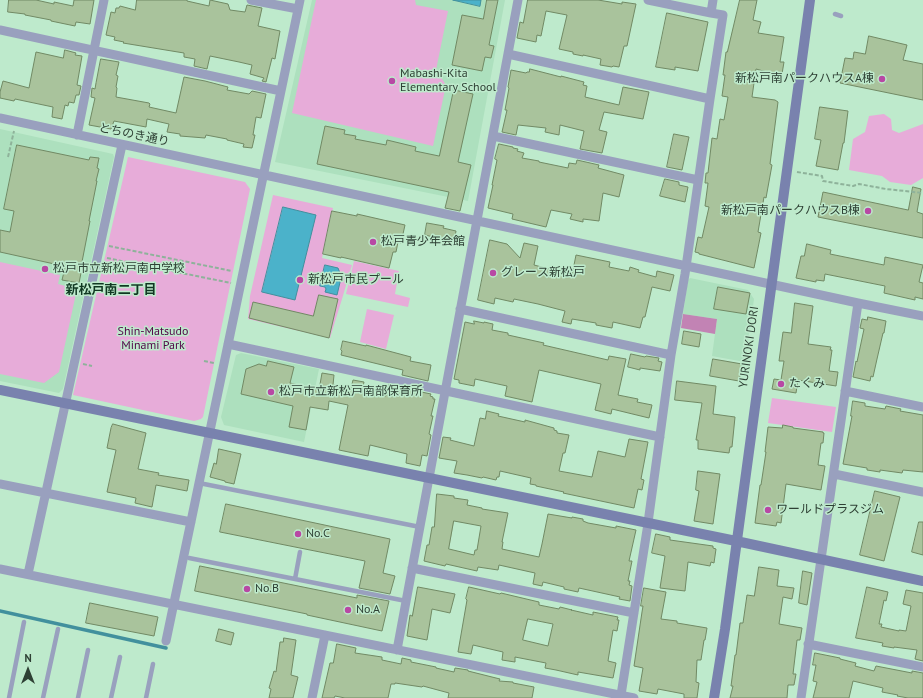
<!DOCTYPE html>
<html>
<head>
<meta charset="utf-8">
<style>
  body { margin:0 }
  #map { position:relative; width:923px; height:698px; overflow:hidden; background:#beeacc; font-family:"PT Sans",sans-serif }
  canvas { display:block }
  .north { position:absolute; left:8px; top:650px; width:40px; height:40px; -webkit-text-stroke:3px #beeacc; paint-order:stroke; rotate:0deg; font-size:11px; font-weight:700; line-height:16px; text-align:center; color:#2e4034 }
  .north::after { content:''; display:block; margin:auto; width:14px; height:18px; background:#2e4034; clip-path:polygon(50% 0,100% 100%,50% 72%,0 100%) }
</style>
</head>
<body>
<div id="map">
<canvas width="923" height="698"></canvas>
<div class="north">N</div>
</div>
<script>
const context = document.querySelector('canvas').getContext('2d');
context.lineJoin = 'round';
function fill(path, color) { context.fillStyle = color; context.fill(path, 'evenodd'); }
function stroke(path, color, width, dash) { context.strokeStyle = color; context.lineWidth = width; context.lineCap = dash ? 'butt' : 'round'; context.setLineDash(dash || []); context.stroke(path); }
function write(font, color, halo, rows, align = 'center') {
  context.font = font + ' "PT Sans","Noto Sans JP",sans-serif'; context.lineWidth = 3; context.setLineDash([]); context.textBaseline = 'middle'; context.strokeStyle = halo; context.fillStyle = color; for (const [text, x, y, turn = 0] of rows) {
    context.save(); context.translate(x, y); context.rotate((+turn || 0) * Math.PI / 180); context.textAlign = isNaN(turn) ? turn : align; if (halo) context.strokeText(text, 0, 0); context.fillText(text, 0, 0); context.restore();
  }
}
const built = new Path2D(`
  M312,0H505L468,201L275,162Z
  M0,129L113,154L114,157L63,389L59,393L0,381Z
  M690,278L748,290L754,299L745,362L712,356L717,319L683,314L688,280Z
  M241,353L319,369L304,442L224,425L221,417L236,355Z`);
const green = new Path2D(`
  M316,0H415L416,5L448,11L436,70L446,85L433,146L292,113Z
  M884,114L891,119L892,130L899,133L923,124V178L911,185L890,182L882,176L849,170L853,139L865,132L869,116Z
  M128,157L245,182L250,189L203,417L201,419L194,421L73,395Z
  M273,195L333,208L322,258L352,265L342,299L330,338L248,319L250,296Z
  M354,261L399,271L395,294L410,298L408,307L346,294Z
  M0,262L60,275L58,284L77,289L59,372L44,383L0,374Z
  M367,309L394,315L386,349L360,342Z
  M772,398L836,407L832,432L768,423Z`);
const forest = new Path2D(`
  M683,314L717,319L715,334L681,328Z`);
const water = new Path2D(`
  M453,0H481L480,6Z
  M283,207L316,215L295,300L262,292Z
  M325,265L338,268L340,273L342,274L337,295L325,292L326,289L325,287L320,286Z`);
const stream = new Path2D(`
  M0,611L166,648`);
const building = new Path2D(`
  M9,0H36L54,4V2L73,6L74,0H94L90,24L76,22L75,26L51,21V20L25,15V14L8,12Z
  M137,0H187V1L209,6L210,0L228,4L230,10L245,12L247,5L262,8L258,26L280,31L275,59L272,58L266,82L262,81L264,78L250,74L252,65L239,62L210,56L207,69L194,66L195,59L184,57V53L123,43L124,42L114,40L115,37L106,35L111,12L115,13L116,8H119L120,6L135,10Z
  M487,0H498L489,45L494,46L491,58L485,57L482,71L452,65L462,15L483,19Z
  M528,0H598L622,4V2L636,4L627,46H624L619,67L613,66L612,67L600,65L601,59L583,55V56L573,54V52L559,49L567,15L546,11L541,36L537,35L536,42L517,38L520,22L523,23Z
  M740,0H757L753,20L761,22L758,33L784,37L780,62H784L782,74L767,72L756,69L752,97L775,100L778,102L770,164L772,165L766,198L764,197L758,232L761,233L754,268L699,254V253L695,252L698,237L702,238L709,207L705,206L708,183H705L706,173H708L712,138L717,139L720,119L724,120L728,97L722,96L725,75H723L726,52H727Z
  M667,13L708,22L698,71L675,67V70L656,67Z
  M869,36L907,45L903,60L923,64V100L840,83L845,58L853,59L854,52L865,54Z
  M65,50L76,53L75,55L82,56L77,85L81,86L79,95H76L74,103L69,102L68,106L65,105L62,119L52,117L53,107L15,99L14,101L0,98V92L3,81L29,88L36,52L63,58Z
  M101,59L119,62L116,75L118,76L116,87L117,88L116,97L149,103L150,104L149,107L176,113L184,77L205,81L228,87L227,90L249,94L252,91L266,94L261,118L256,117L253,135H255L252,148L243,147L244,144L227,140V139L206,135L205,138L180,136V134L167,132L169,124L147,119L146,127L114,121L111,129L89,125L95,98L91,97L92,88L95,89L96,83Z
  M530,69L561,77V76L584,82L583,85L587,86L585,97L619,105L623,87L649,92L643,119L604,112L599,130L607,132L602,153L580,149L584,131L560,125L559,135L545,132L546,128L518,125L516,135L502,132L507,110H505L509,88L508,87L511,70L526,73L527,72H529Z
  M454,90L473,94L458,162L471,165L460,211L445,208L449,192L317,164L325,126L345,130L344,134L356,136L355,139L386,145L387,140L416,147L415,151L439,156Z
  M820,107L848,111L844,143H843L838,170L816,166L821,140L815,139Z
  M674,134L689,137L682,170L667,167Z
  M499,144L513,147V148L518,149L517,151L524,153L522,158L539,161V162L568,168L569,163L576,164L577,160L599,165L598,168L624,175L619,197L603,193L599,221L583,219V222L570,219L572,214L551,210L546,227L512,219L513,214L488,208L493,185H492L497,160L495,159Z
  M17,145L89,160L90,157L99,158L97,168L99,169L96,181H97L89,221H90L80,272L81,273L79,283L62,280L65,268L58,267L59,265L0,252V230L10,232L14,211L4,209Z
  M665,179L679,182V185L688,187L685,202L660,196Z
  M913,187L921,189L917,212L923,214V238L818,217L823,192L908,210Z
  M332,211L357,216V214L405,225L401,243L398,242L396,252H393L389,268L341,257V258L323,254Z
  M427,223L444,226L443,228L456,231L454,242L425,235Z
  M490,240L507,244L520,258L524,243L538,246L534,265L572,275L576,255L610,262L609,267L629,271L630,267L639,270L638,272L656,277L657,271L674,275L670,291L652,287L645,317H643L640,328L613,322L612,328L596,325V323L572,319L571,324L562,322L565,311L538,304L514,299L513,302L495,298L494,304L478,300Z
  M807,244L831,250L830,254L884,265L885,257L923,265L919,282L923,283V299L915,297V300L884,293L885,286L825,274L824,281L816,280V282L796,278L801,256H804Z
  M718,287L750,293L746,314L714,309Z
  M319,295L338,299L329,338L249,318L253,302L313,316Z
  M795,303L813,306L808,344L831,347L830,350H832L829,371L838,372L836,386L798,380L796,393L772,389L774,379L781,380L784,361H779L783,332L791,333Z
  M868,317L886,321L884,333H883L877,359L873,377L871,376L870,381L853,377L856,361L857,362L864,329L860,328L862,319L867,320Z
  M474,321L484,323V322L493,324L492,330L508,333V335L544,343L543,345L608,360L609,356L626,359L618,395L638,399L637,402L652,405L649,418L612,409L611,414L595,410L601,384L539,370L532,402L505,396L507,386L475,379L474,386L459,383V380L454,379L465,322L474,324Z
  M684,331L701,334L699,347L682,344Z
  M343,341L366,346V345L411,357L410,361L431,365L428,381L402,375L403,370L341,355L342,351L341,350Z
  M631,354L645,357L646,356L659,358L658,361L662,362L660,371L640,368V370L628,367Z
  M713,359L742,364L739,381L710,376Z
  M268,361L294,367L290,383L319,390L322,373L334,375L333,385L351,388L353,380L364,382L362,391L365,392L386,396L388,385L431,394L430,396L433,397V399H435L431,416H433L429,434L431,435L427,456L422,455L420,466L406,463L407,454L370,445L368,456L339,450L348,405L329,401L328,410L310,407L306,430L289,427L293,406L241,394L246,369L259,364L266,366Z
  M677,381L716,386L713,414L735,417L732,447H730L729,453L698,449V440H696L702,403L675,400Z
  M853,401L865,403V406L885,409L886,406L901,409L900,411L923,415V472L903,470L902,473L880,470V472L867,470V468L843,464L852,416H851Z
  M487,411L499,414L498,416L525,422V420L554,428V430L557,431V433L569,435L565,453H563L559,471L592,477L598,451L625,457L629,439L648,442L641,479L644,480L642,490L638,489L634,508L563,493L564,492L536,486V485L530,484L531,478L500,471L499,477H497L496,480L483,477L482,478L467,475L454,473L457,461L439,458L443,437L451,438L450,440L474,446L480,418L485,419Z
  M113,424L146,433L138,469L159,473L158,475L189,480L187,491L156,485L152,507L135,503L136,498L107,492L116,450L107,448L111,428Z
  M783,425L793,427V428L823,432V433H824L823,443H821L818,465L825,466L821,490L786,484L781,523L777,522L776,526L755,523L760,485H761L766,452H765L768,427L782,428Z
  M219,449L241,454L234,484L225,482V481L210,477L214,463L216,464Z
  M698,471L720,474L713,524L694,521L699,491L696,490Z
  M875,491L900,497L884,561L860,555Z
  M437,494L454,496V498L468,500L467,505L482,508V509L508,513L502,542H503L502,549L539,557L542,544L548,514L572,518V517L583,519V521L588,523L616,528V526L636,530L629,561H632L628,581H630L629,585L632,586L630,601L619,599L620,597L579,588L578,592L564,589V587L543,582L542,586L533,584L535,573L499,565L498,570L478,567L477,571L446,564L445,566L424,561L427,545H429L432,527H434ZM454,521L481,526L477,550H475L474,555L449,549Z
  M226,504L390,539L383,573L395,576L390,594L359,588L365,561L220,532Z
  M919,522H923V555L912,552Z
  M656,534L670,537V540L713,546V548L716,549L714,563L711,562L710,566L688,562L685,591L660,588L665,556L652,553Z
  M200,566L357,598V595L389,601L382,631L307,615V614L195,591Z
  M759,567L779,570L777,586L794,588L792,599L783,597L779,624L802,628L800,640H797L793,674H796L794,685H788L787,698H730L733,686H731L735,655H736L740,623H743L747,595L754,596Z
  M803,571L812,573L807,605L799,603Z
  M418,587L455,594L450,613L432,609L427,640L407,636L410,615L412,616Z
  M469,587L500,594L501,593L539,602V605L559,609L560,607L572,610H571L593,615V612L618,617L617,620H619L617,631L613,630L608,661L616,663L613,678L578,672V675L556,670L545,668L546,663L515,657V662L502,660L503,652L473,645L471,654L458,652L467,600L466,599ZM528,619L553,624L548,646L523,640Z
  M867,587L888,592L886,601L884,600L879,624H882L881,627L899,631V630L906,631L911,606L903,604L906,590L923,593V661L915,659L917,650L894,647V648L882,646L883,643L856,638Z
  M644,588L666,592L661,619L677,621V623L707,628L705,640H704L701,660H697L696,682L699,683L697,698H684V694L658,689L657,694L639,691L643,668L634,666L642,612L643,606H641Z
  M90,603L158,617L154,636L86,623Z
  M219,629L234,633L231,645L216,641Z
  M284,638L296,640L291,675L298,677L293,698H269L271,689L269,688L274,671L276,672L280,642H283Z
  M337,644L356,648L355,653L382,657V660L401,664L402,658L411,660V662L436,667V668L454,672L455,668L468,670V671L500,679L499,681L513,682V683L534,687L532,698H448L449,693L423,686L422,687L395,683V684H391L388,698H345L335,696L334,698H322L330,663H333Z
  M815,653L840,658V659L856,663L855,666L874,671L876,666L912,673V671L923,673V698H908L897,696L898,695L882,692L883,688L853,681L849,698H813L817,682L813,681L816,665H813Z`);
const path = new Path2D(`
  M8,157L14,131
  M797,172L822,176L823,181L853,186L859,184L886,189L923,193
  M109,246L232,271
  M107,258L231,283
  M204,361L214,363
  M83,364L92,366`);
const lane = new Path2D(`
  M835,14L841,16
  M199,483L420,527
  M189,558L406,601
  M295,579L300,552
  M9,698L24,622
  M43,698L58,629
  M78,698L88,650
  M111,698L120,657
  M146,698L153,664`);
const street = new Path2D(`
  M251,0L298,9
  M648,0L711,13L713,0
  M0,30L281,91
  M508,54L710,99
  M0,118L858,303L923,316
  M77,135L104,0
  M493,136L698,180
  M460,309L671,355
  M228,344L660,437
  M845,391L923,407
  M834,474L923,492
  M0,484L191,522
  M412,568L634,613
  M0,569L634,698
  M28,574L122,145
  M166,641L300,0
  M808,644L923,667
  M397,650L518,0
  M621,695L647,530L671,355L685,274L710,99L723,15L711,13
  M312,698L325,635
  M801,698L858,303`);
const secondary = new Path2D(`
  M0,390L736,541L923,581
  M714,698L725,629L810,0`);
const markers = [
  [882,79,4,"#b848a4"],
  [392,81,4,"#b848a4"],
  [868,211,4,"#b848a4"],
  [373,242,4,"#b848a4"],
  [45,269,4,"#b848a4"],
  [493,273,4,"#b848a4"],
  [300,280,4,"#b848a4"],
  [781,384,4,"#b848a4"],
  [271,392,4,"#b848a4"],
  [768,510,4,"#b848a4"],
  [298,534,4,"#b848a4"],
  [247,589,4,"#b848a4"],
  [348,610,4,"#b848a4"]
];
const poiNames = [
  ["Mabashi-Kita",400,74],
  ["Elementary School",400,88],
  ["新松戸南パークハウスA棟",874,79,"right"],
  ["新松戸南パークハウスB棟",860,211,"right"],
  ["松戸青少年会館",381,242],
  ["松戸市立新松戸南中学校",53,269],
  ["グレース新松戸",501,273],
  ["新松戸市民プール",308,280],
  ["たくみ",789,384],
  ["松戸市立新松戸南部保育所",279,392],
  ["ワールドプラスジム",776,510],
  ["No.C",306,534],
  ["No.B",255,589],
  ["No.A",356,610]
];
const streetNames = [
  ["とちのき通り",134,135,12],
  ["YURINOKI DORI",749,347,-82]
];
const parkNames = [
  ["Shin-Matsudo",153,332],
  ["Minami Park",153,346]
];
const neighbourhoodNames = [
  ["新松戸南二丁目",111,290]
];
fill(built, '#ade0be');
fill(green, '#e7acd9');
fill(forest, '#c283b4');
fill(water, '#4bb2ca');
stroke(water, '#42909d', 1);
stroke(stream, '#42909d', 3.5);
fill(building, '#a9c39c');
stroke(building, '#718964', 1);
stroke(path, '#8eb29a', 2, [4, 2]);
stroke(lane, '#99a0be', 4.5);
stroke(street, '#99a0be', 9);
stroke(secondary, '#7982ae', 10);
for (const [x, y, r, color] of markers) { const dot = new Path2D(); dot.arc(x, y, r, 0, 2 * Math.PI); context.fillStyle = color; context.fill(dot); stroke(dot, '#beeacc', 1.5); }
write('12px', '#2e4034', '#beeacc', poiNames, 'left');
write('12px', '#2e4034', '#beeacc', streetNames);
write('12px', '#510347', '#beeacc', parkNames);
write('bold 13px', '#103822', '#beeacc', neighbourhoodNames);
</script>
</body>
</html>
